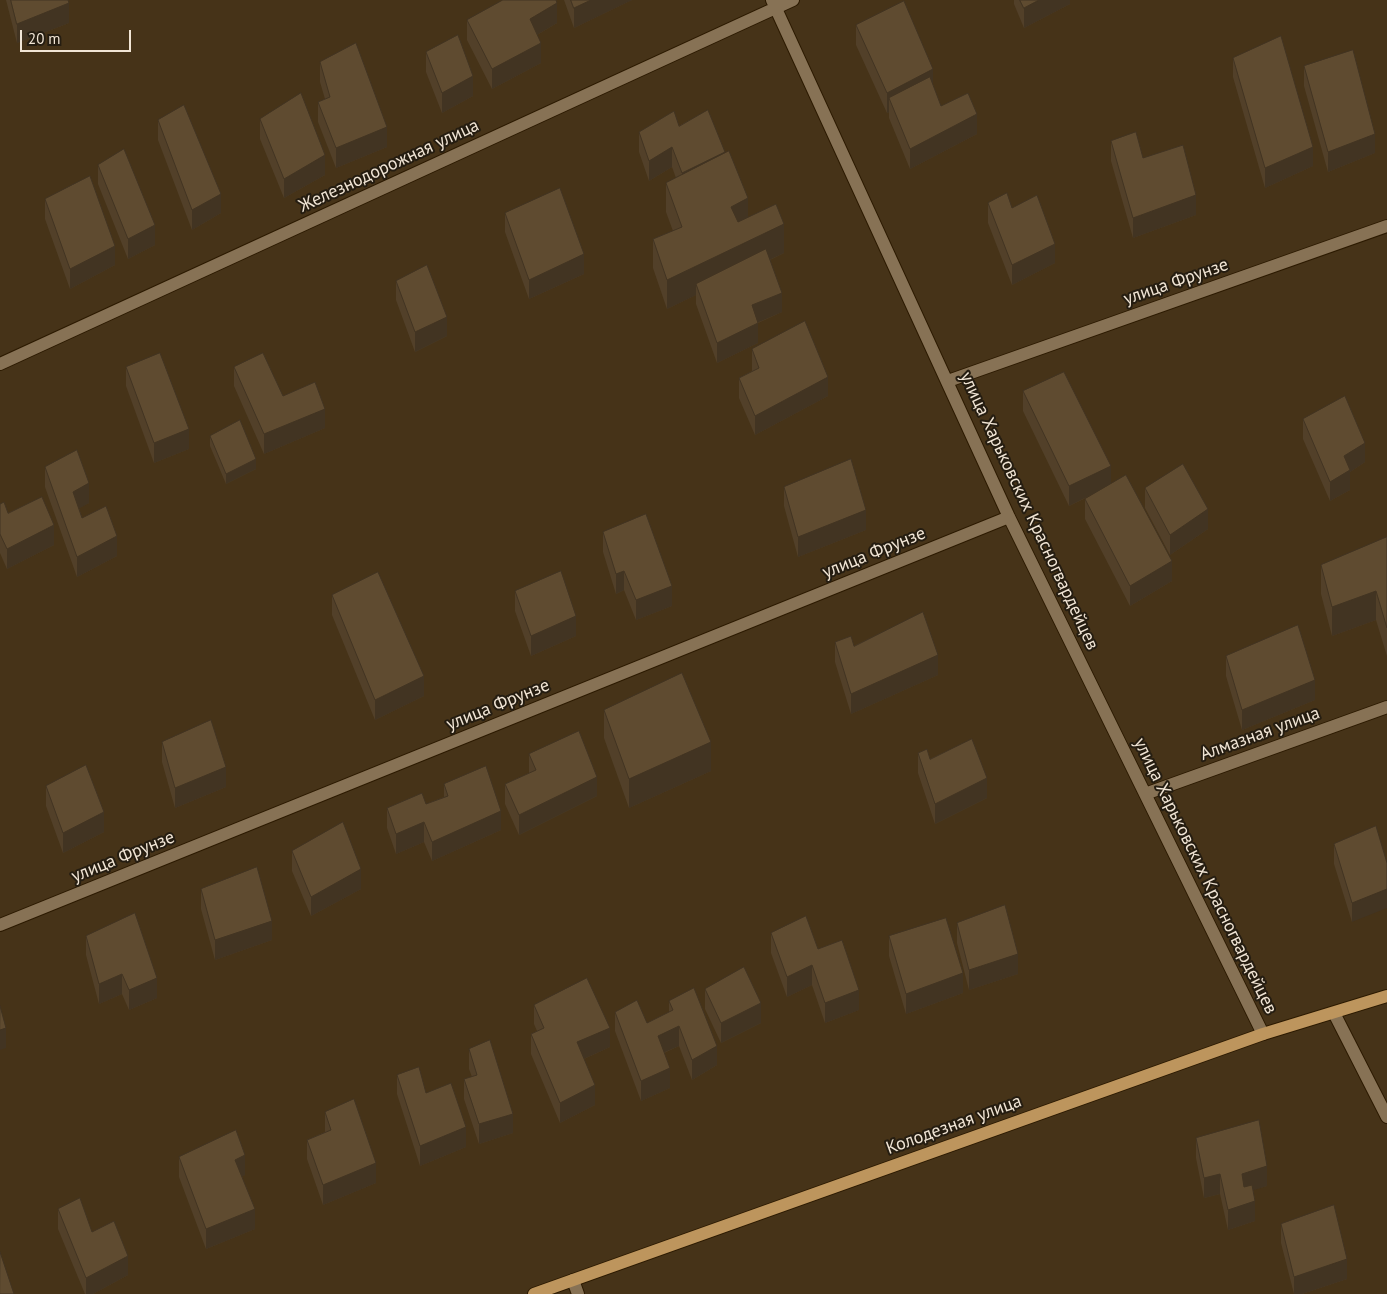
<!DOCTYPE html>
<html>
<head>
<meta charset="utf-8">
<style>
  body { margin:0 }
  #map { position:relative; width:1387px; height:1294px; overflow:hidden; background:#463318; font-family:"PT Sans",sans-serif }
  canvas { display:block }
  .scale { position:absolute; left:20px; top:30px; width:111px; height:22px; box-sizing:border-box; border:2px solid #f1e5d5; border-top:0; padding-left:6px; font-size:15px; line-height:18px; white-space:nowrap; color:#f1e5d5; -webkit-text-stroke:4px #251d11; paint-order:stroke }
</style>
</head>
<body>
<div id="map">
<canvas width="1387" height="1294"></canvas>
<div class="scale">20 m</div>
</div>
<script>
const context = document.querySelector('canvas').getContext('2d');
context.lineJoin = 'round';
function stroke(path, color, width, dash) { context.strokeStyle = color; context.lineWidth = width; context.lineCap = dash ? 'butt' : 'round'; context.setLineDash(dash || []); context.stroke(path); }
function fill(path, color) { context.fillStyle = color; context.fill(path, 'evenodd'); }
function write(font, color, halo, rows, align = 'center') {
  context.font = font + ' "PT Sans",sans-serif'; context.lineWidth = 4; context.setLineDash([]); context.textBaseline = 'middle'; context.strokeStyle = halo; context.fillStyle = color; for (const [text, x, y, turn = 0] of rows) {
    context.save(); context.translate(x, y); context.rotate((+turn || 0) * Math.PI / 180); context.textAlign = isNaN(turn) ? turn : align; if (halo) context.strokeText(text, 0, 0); context.fillText(text, 0, 0); context.restore();
  }
}
const minor = new Path2D(`
  M772,0L1009,517L1263,1034
  M0,364L793,0
  M948,381L1387,226
  M1145,794L1387,707
  M0,925L1009,517
  M1334,1013L1387,1117
  M573,1280L578,1294`);
const major = new Path2D(`
  M534,1294L1263,1034L1387,996`);
const wall = new Path2D(`
  M6,0H68L69,23L17,43Z
  M564,0H632L574,28Z
  M1014,0H1070V4L1024,28L1014,4Z
  M467,20L557,23L537,35L541,63L492,89L467,40Z
  M856,25L933,86L941,106L977,134L910,169L889,118V112L887,113L856,45Z
  M426,52L473,96L442,113L426,72Z
  M1233,58L1313,166L1265,188L1233,77Z
  M320,62L387,147L336,168L318,122V102L325,99L320,82Z
  M1304,66L1375,153L1328,172L1304,86Z
  M260,119L325,175L284,198L260,139Z
  M158,120L221,213L192,230L158,140Z
  M679,126L748,217L784,253L770,260L782,312L758,323V343L717,363L696,304V295L667,309L653,268V239L673,231L666,212V183L676,178L672,167L649,181L639,152V132Z
  M1111,141L1196,215L1133,238L1111,161Z
  M98,165L155,245L128,259L98,184Z
  M45,199L115,265L70,289L45,219Z
  M988,203L1012,208L1055,263L1012,285L988,223Z
  M505,213L584,274L529,299L505,232Z
  M396,281L447,336L415,352L396,300Z
  M752,349L828,396L755,435L739,398V378L752,371Z
  M126,367L189,449L154,463L126,386Z
  M234,367L283,396L325,428L264,454L234,386Z
  M1023,391L1111,484L1172,581L1130,606L1085,519V499L1096,493L1069,506L1023,411Z
  M1303,419L1365,462L1350,472V490L1330,501L1303,439Z
  M210,436L256,469L226,484L210,446Z
  M45,467L89,503L79,508L82,518L117,556L77,577L45,487Z
  M784,487L866,530L798,557L784,506Z
  M1145,488L1208,529L1170,555L1145,508Z
  M0,504L8,513L54,545L7,569L0,553Z
  M603,532L672,606L636,620L624,590L616,594L603,552Z
  M1387,537V656L1376,620L1332,636L1321,594V565Z
  M515,591L576,636L531,656L515,611Z
  M332,595L424,696L375,720L332,615Z
  M835,642L854,646L938,675L851,714L835,662Z
  M1226,656L1315,700L1242,730L1226,676Z
  M604,710L711,771L629,808L604,738Z
  M162,742L226,787L175,808L162,762Z
  M918,753L930,759L987,798L935,824L918,773Z
  M529,754L597,796L519,835L505,804V784L529,773Z
  M444,784L501,830L432,861L424,842L396,854L387,828V808L426,804L444,797Z
  M46,786L104,832L63,853L46,806Z
  M1376,826L1352,922L1334,864V844Z
  M292,851L361,889L311,916L292,871Z
  M201,889L272,940L215,960L201,909Z
  M957,923L1018,974L969,990L957,943Z
  M771,933L818,949L859,1010L825,1023L812,985L787,997L771,953Z
  M86,936L157,998L129,1010L122,994L99,1004L86,955Z
  M889,936L963,993L906,1014L889,956Z
  M705,989L761,1023L721,1043L705,1009Z
  M669,1001L717,1065L692,1080L679,1046L664,1053L670,1088L641,1101L615,1031V1012L647,1023L669,1012Z
  M534,1005L610,1047L584,1059L595,1105L560,1123L531,1054V1034L537,1031L534,1024Z
  M469,1049L513,1133L479,1144L464,1099V1079L472,1077L469,1069Z
  M397,1075L466,1147L420,1166L397,1094Z
  M325,1112L376,1183L323,1205L307,1159V1140L325,1132Z
  M1196,1138L1267,1186L1253,1190L1255,1221L1228,1230L1220,1194L1204,1198L1196,1158Z
  M179,1157L245,1175L242,1176L255,1229L206,1249L179,1177Z
  M58,1209L128,1275L93,1294H85L58,1229Z
  M1281,1224L1347,1279L1302,1294H1294L1281,1243Z`);
const shadedWall = new Path2D(`
  M591,0H632L574,28V8Z
  M1039,0H1070V4L1024,28V8Z
  M69,3V23L17,43V24Z
  M557,3V23L530,39V19Z
  M541,43V63L492,89V69Z
  M933,69V89L889,98V112L887,113V93Z
  M473,76V96L442,113V93Z
  M977,114V134L910,169V149Z
  M387,127V147L336,168V148Z
  M1375,134V153L1328,172V152Z
  M672,147V167L649,181V161Z
  M1313,147V166L1265,188V168Z
  M725,152L682,193V173Z
  M325,155V175L284,198V179Z
  M221,194V213L192,230V210Z
  M1196,195V215L1133,238V218Z
  M748,198V227L731,236V207Z
  M784,224V253L699,293L696,284V295L667,309V280Z
  M155,225V245L128,259V239Z
  M1055,244V263L1012,285V265Z
  M115,246V265L70,289V269Z
  M584,254V274L529,299V280Z
  M782,293V312L752,325V305Z
  M447,317V336L415,352V332Z
  M758,323V343L717,363V343Z
  M828,377V396L755,435V416Z
  M325,409V428L264,454V434Z
  M189,429V449L154,463V443Z
  M1365,443V462L1350,472V490L1330,501V482L1344,456Z
  M256,459V469L226,484V474Z
  M1111,466V485L1069,506V486Z
  M89,483V503L73,512V492Z
  M1208,509V529L1170,555V535Z
  M866,510V530L798,557V537Z
  M54,525V545L7,569V549Z
  M117,536V556L77,577V557Z
  M1172,561V581L1130,606V586Z
  M624,571V590L616,594V574Z
  M672,586V606L636,620V600Z
  M1376,591V620L1332,636V607Z
  M576,616V636L531,656V636Z
  M938,655V675L851,714V694Z
  M424,676V696L375,720V700Z
  M1315,680V700L1242,730V710Z
  M711,742V771L629,808V779Z
  M226,767V787L175,808V788Z
  M597,777V796L519,835V815Z
  M987,778V798L935,824V804Z
  M501,811V830L432,861V842Z
  M104,812V832L63,853V833Z
  M424,822V842L396,854V834Z
  M361,869V889L311,916V897Z
  M1387,889V908L1352,922V903Z
  M272,921V940L215,960V940Z
  M1018,954V974L969,990V970Z
  M812,965V985L787,997V977Z
  M963,973V993L906,1014V994Z
  M122,974V994L99,1004V984Z
  M157,978V998L129,1010V990Z
  M859,990V1010L825,1023V1003Z
  M761,1003V1023L721,1043V1023Z
  M679,1026V1046L658,1055V1036Z
  M6,1028V1048L0,1050V1030Z
  M610,1028V1047L577,1062V1042Z
  M717,1046V1065L692,1080V1060Z
  M670,1068V1088L641,1101V1081Z
  M595,1085V1105L560,1123V1103Z
  M513,1114V1133L479,1144V1124Z
  M466,1127V1147L420,1166V1146Z
  M245,1155V1175L235,1180V1160Z
  M376,1163V1183L323,1205V1185Z
  M1267,1166V1186L1242,1194V1174Z
  M1220,1174V1194L1204,1198V1178Z
  M1255,1201V1221L1228,1230V1210Z
  M255,1209V1229L206,1249V1229Z
  M128,1256V1275L93,1294H86V1278Z
  M1347,1259V1279L1302,1294H1294V1277Z`);
const building = new Path2D(`
  M11,0H68L69,3L17,24Z
  M503,0H556L557,3L530,19L541,43L492,69L467,20Z
  M571,0H591L574,8Z
  M1020,0H1039L1024,8Z
  M904,1L933,69L887,93L856,25Z
  M458,35L473,76L442,93L426,52Z
  M1281,36L1313,147L1265,168L1233,58Z
  M356,43L387,127L336,148L318,102L330,97L320,62Z
  M1353,50L1375,134L1328,152L1304,66Z
  M930,77L941,106L968,93L977,114L910,149L889,98Z
  M301,93L325,155L284,179L260,119Z
  M184,105L221,194L192,210L158,120Z
  M708,110L725,152L682,173L672,147L649,161L639,132L674,111L679,126Z
  M1136,132L1143,158L1183,145L1196,195L1133,218L1111,141Z
  M124,149L155,225L128,239L98,165Z
  M729,151L748,198L731,207L738,222L776,204L784,224L667,280L653,239L682,227L666,183Z
  M90,176L115,246L70,269L45,199Z
  M560,188L584,254L529,280L505,213Z
  M1007,193L1012,208L1037,195L1055,244L1012,265L988,203Z
  M766,249L782,293L752,305L758,323L717,343L696,284Z
  M427,265L447,317L415,332L396,281Z
  M805,321L828,377L755,416L739,378L759,368L752,349Z
  M160,353L189,429L154,443L126,367Z
  M263,353L283,396L315,382L325,409L264,434L234,367Z
  M1064,372L1111,466L1069,486L1023,391Z
  M1345,396L1365,443L1344,456L1350,470L1330,482L1303,419Z
  M240,420L256,459L226,474L210,436Z
  M77,450L89,483L73,492L82,518L106,506L117,536L77,557L45,467Z
  M851,459L866,510L798,537L784,487Z
  M1183,464L1208,509L1170,535L1145,488Z
  M1126,475L1172,561L1130,586L1085,499Z
  M42,497L54,525L7,549L0,534V504L4,502L8,513Z
  M646,514L672,586L636,600L624,571L616,574L603,532Z
  M1387,537V628L1376,591L1332,607L1321,565Z
  M561,571L576,616L531,636L515,591Z
  M378,572L424,676L375,700L332,595Z
  M923,612L938,655L851,694L835,642L851,636L854,646Z
  M1298,625L1315,680L1242,710L1226,656Z
  M682,673L711,742L629,779L604,710Z
  M211,720L226,767L175,788L162,742Z
  M579,731L597,777L519,815L505,784L536,770L529,754Z
  M972,739L987,778L935,804L918,753L927,749L930,759Z
  M86,765L104,812L63,833L46,786Z
  M486,766L501,811L432,842L424,822L396,834L387,808L422,793L426,804L448,796L444,784Z
  M343,822L361,869L311,897L292,851Z
  M1376,826L1387,863V889L1352,903L1334,844Z
  M257,867L272,921L215,940L201,889Z
  M1005,905L1018,954L969,970L957,923Z
  M135,913L157,978L129,990L122,974L99,984L86,936Z
  M806,916L818,949L842,940L859,990L825,1003L812,965L787,977L771,933Z
  M946,918L963,973L906,994L889,936Z
  M744,967L761,1003L721,1023L705,989Z
  M587,978L610,1028L577,1042L595,1085L560,1103L531,1034L544,1028L534,1005Z
  M694,988L717,1046L692,1060L679,1026L658,1036L670,1068L641,1081L615,1012L637,1000L647,1023L673,1010L669,1001Z
  M0,1006L6,1028L0,1030Z
  M490,1040L513,1114L479,1124L464,1079L477,1075L469,1049Z
  M419,1067L426,1093L451,1083L466,1127L420,1146L397,1075Z
  M354,1099L376,1163L323,1185L307,1140L331,1130L325,1112Z
  M1259,1120L1267,1166L1242,1174L1244,1187L1252,1185L1255,1201L1228,1210L1220,1174L1204,1178L1196,1138Z
  M236,1130L245,1155L235,1160L255,1209L206,1229L179,1157Z
  M80,1198L92,1232L114,1221L128,1256L86,1278L58,1209Z
  M1334,1205L1347,1259L1294,1277L1281,1224Z
  M0,1252L14,1294H0Z`);
const streetNames = [
  ["Железнодорожная улица",389,166,-25],
  ["улица Фрунзе",1176,282,-19],
  ["улица Харьковских Красногвардейцев",1029,511,65],
  ["улица Фрунзе",874,553,-22],
  ["улица Фрунзе",498,705,-22],
  ["Алмазная улица",1260,734,-20],
  ["улица Фрунзе",123,857,-22],
  ["улица Харьковских Красногвардейцев",1205,876,64],
  ["Колодезная улица",954,1125,-20]
];
stroke(minor, '#2c1a00', 14);
stroke(major, '#2c1a00', 14);
stroke(minor, '#877255', 12);
stroke(major, '#bd955d', 12);
fill(wall, '#524029');
fill(shadedWall, '#423422');
fill(building, '#5f4b30');
stroke(building, '#423422', 1);
write('18px', '#f1e5d5', '#251d11', streetNames);
</script>
</body>
</html>
